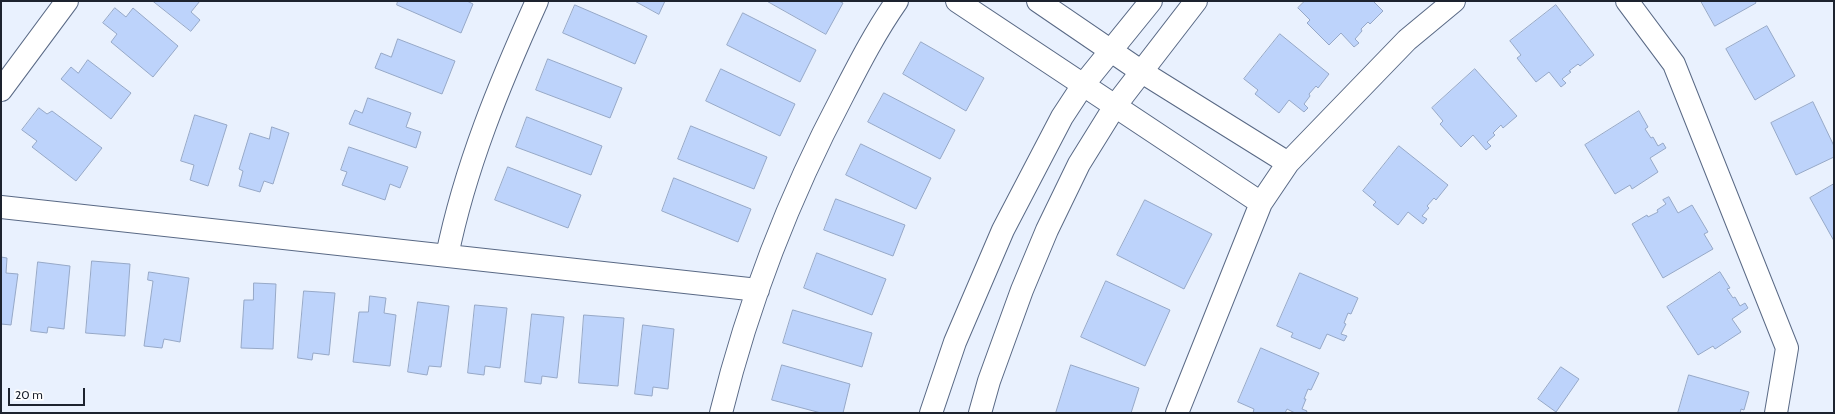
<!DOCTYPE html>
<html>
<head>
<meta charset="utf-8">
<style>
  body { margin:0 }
  #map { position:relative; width:1835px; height:414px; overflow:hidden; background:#e9f1fe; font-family:Cabin,sans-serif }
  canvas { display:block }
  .frame { position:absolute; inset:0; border:2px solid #1d232f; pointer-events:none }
  .scale { position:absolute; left:8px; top:388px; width:77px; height:18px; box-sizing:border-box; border:2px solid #1d232f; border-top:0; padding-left:5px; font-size:12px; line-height:14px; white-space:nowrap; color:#1d232f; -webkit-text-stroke:3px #fff; paint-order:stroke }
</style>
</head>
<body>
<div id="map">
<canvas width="1835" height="414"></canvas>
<div class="frame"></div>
<div class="scale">20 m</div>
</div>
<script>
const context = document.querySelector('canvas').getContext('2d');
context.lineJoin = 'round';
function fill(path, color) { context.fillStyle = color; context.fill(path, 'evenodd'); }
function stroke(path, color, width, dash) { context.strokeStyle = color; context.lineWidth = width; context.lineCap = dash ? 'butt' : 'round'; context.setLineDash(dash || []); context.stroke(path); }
const building = new Path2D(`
  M153,1H200L191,12L200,20L191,31Z
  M398,1H467L473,4L461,33L397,5Z
  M635,1H665L659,14Z
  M767,1H839L843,3L826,34Z
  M1305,1H1373L1383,11L1370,24L1368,22L1361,29L1362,31L1355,39L1359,43L1354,47L1341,33L1329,45L1307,23L1310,20L1298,8Z
  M1701,1H1755L1756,3L1715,26Z
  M575,5L647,36L635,64L563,33Z
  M1556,5L1594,55L1580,66L1578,64L1569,71L1571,72L1562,79L1566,83L1561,87L1549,72L1536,82L1517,58L1521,55L1510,41Z
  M115,8L126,17L133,8L178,46L153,77L111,42L117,34L103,23Z
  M743,13L816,50L800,82L727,45Z
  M1767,26L1795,76L1755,100L1726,49Z
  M1280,34L1329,74L1318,88L1316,86L1309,94L1310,96L1304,104L1308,108L1304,112L1289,100L1279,113L1255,94L1258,90L1244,79Z
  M398,39L455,61L442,94L375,68L381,53L391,57Z
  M921,42L984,78L966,111L903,74Z
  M548,59L622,88L610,118L536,90Z
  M88,60L131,93L111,119L61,79L71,67L78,73Z
  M721,69L795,104L780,136L706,101Z
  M1475,69L1517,116L1503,128L1501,125L1493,133L1495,135L1487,142L1491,146L1486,150L1473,135L1461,147L1440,124L1443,121L1432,108Z
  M884,93L955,130L940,159L868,122Z
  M368,98L411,113L406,127L421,132L416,148L349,124L355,110L362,113Z
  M1813,102L1834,146V157L1796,175L1771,123Z
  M39,108L47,114L52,111L102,148L76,181L32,147L37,141L22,130Z
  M1639,111L1648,127L1645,129L1651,138L1653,137L1658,146L1663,143L1666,148L1650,158L1658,172L1632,189L1630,185L1615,194L1585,145Z
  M195,115L227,125L208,186L190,180L194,165L181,161Z
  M527,117L602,146L591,175L516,147Z
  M691,126L767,157L754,189L678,159Z
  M272,127L289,133L273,184L264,181L260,192L239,186L243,171L239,169L250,133L269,139Z
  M861,144L931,178L916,209L846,175Z
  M1399,146L1448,185L1436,200L1434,198L1427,206L1429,208L1422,216L1427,219L1423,224L1408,212L1398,225L1373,205L1376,202L1363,191Z
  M349,147L408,167L400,188L390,184L385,200L342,185L347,172L341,170Z
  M508,167L581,195L568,228L495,200Z
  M674,178L751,209L738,242L662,211Z
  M1834,184V241L1810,198Z
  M1669,197L1678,213L1692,205L1708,232L1704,234L1713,249L1663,278L1632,224L1647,215L1648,217L1658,212L1657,210L1666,204L1663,200Z
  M836,199L905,225L893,256L824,230Z
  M1145,200L1212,234L1184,289L1117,255Z
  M817,253L886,279L872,315L804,288Z
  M1,257L7,258L6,273L18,274L11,325L1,324Z
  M92,261L130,264L125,336L86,333Z
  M38,262L70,266L64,329L48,327L47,333L31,331Z
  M149,272L189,278L180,342L164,339L162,348L144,346L153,281L148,280Z
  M1720,272L1730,288L1727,289L1733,298L1735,297L1740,306L1745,303L1748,308L1732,319L1741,332L1715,349L1713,346L1698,355L1667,307Z
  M1300,273L1358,298L1351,314L1348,313L1344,323L1346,324L1341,334L1347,336L1344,341L1327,334L1320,349L1291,337L1293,333L1277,326Z
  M1106,281L1170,310L1145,366L1081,337Z
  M254,283L276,284L273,349L241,348L244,300H253Z
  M304,291L335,293L329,355L313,353L312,360L298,358Z
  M370,296L386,298L384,313L396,315L390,366L353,362L359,312H368Z
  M418,302L449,306L441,367L429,366L427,375L408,372Z
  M475,305L507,308L500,368L485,366L484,375L468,373Z
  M793,310L872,333L862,367L783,343Z
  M532,314L564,317L557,378L542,376L541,384L525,382Z
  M584,315L624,318L618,386L579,383Z
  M643,325L674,329L668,389L653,387L652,396L635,394Z
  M1261,348L1319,373L1311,390L1308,389L1304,399H1306L1302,409L1307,411L1306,413H1295L1287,409L1285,413H1253L1254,409L1238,402Z
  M782,365L850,384L843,413H821L772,400Z
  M1071,365L1139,388L1131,413H1056Z
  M1561,367L1579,379L1556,412L1538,399Z
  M1689,375L1749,392L1744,410L1741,409L1740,413H1678Z`);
const street = new Path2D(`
  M957,1L1261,203
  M1038,1L1142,72L1288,163
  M1627,1L1674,64L1787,348L1776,413
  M1,90L67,1
  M1,207L758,290
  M447,256C465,167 500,83 537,1
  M721,413C748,303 790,195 843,95C860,62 876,31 897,1
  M1177,413L1261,203L1288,163L1407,40L1454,1`);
const secondary = new Path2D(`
  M931,413L955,342L1003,230L1062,117L1083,85L1151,1
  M980,413L989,381L1022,290L1047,230L1079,164L1115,106L1196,1`);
fill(building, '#bdd3fb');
stroke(building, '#96a8c7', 1);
stroke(street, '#596985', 24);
stroke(secondary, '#596985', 24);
stroke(street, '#fff', 22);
stroke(secondary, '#fff', 22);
</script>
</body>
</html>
